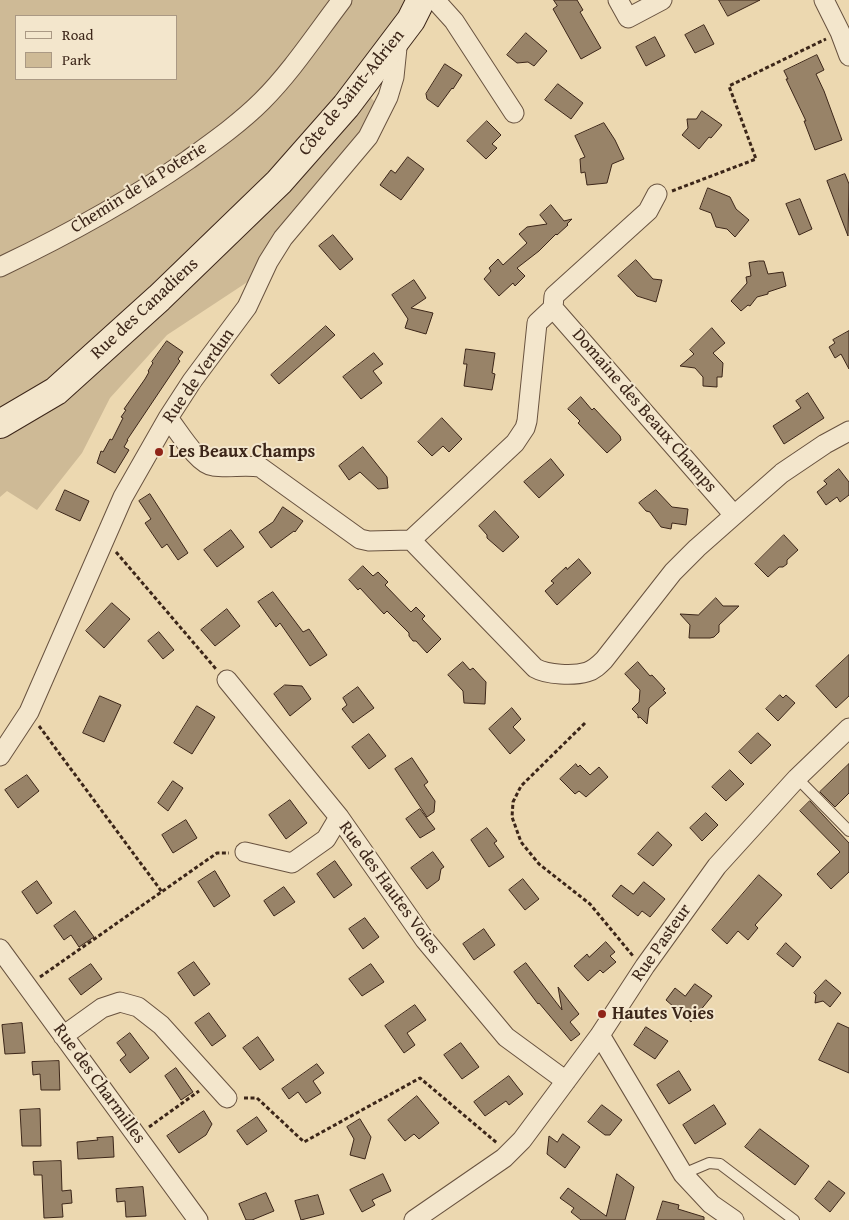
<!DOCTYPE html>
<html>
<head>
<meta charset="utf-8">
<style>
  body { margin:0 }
  #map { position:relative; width:849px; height:1220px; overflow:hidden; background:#ecd8b0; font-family:"Gentium Book Plus",serif }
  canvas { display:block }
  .legend { position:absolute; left:15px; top:15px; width:162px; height:65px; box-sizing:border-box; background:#f3e6cc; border:1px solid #aa9984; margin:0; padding:6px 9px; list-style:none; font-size:15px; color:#3c2619 }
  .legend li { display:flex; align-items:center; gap:10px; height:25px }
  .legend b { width:25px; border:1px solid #aa9984 }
</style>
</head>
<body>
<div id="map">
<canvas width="849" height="1220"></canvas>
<ul class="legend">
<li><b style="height:6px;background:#f3e6cc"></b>Road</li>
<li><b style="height:14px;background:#ceba96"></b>Park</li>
</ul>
</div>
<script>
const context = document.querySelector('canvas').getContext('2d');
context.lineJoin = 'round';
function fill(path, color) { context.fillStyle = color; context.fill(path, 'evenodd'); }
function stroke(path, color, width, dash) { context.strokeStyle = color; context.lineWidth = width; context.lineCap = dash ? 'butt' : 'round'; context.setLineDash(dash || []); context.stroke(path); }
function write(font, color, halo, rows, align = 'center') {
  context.font = font + ' "Gentium Book Plus",serif'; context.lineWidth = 4; context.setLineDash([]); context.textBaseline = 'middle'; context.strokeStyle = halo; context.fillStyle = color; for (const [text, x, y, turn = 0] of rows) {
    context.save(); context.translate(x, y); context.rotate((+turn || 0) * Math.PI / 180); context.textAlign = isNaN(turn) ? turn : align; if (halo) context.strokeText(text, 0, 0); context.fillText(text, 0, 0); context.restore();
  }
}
const green = new Path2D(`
  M0,0H409L354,81L375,102L363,130L252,279L167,335L110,398L82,453L37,510L7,491L0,497ZM16,16H176V79H16Z`);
const building = new Path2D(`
  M554,0H577L583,10L580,12L601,48L581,59L553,9L557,6Z
  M719,0H760L728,16Z
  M704,25L714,44L695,53L685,35Z
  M526,33L547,51L534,66L528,62L517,63L507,55Z
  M655,37L665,56L646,66L636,47Z
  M817,55L824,70L816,74L824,91L842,140L815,150L804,121H806L786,79H788L784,71Z
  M445,64L462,75L453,89L452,88L438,107L427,99L426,94Z
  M558,84L583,103L571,119L545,100Z
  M702,111L722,125L711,138L709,137L699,149L682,135L688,128L687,119H696Z
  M487,121L501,135L492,144L497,148L486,159L467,141Z
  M604,123L615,140L624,159L612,164L607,183L587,185L585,172L581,173L580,159L585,157L575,136Z
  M408,157L424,169L401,200L380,185L391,170L395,173Z
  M845,174L849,184L848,236L827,181Z
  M708,188L730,197L736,209L749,220L735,237L727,229L716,227L711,213L700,209Z
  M800,199L812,229L799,235L786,204Z
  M551,205L564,221L572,219L567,224L568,225L557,235L556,234L539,251L517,268L525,276L515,286L513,283L499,296L484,279L491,271L489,268L498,259L503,265L527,243L519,234L527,227L547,224L540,215Z
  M333,235L353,259L340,270L319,246Z
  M636,260L653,279L662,280L656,302L637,296L618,276Z
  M759,261H764L768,274L783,272L786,286L768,292V294L757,297L750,306L748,305L741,311L731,301L747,283L746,277L751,276L749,263Z
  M414,280L426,298L411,308L433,313L426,334L405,328L408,319L392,295Z
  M326,326L335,335L279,384L271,375Z
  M712,328L725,343L713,353L723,363L722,377H717V387L703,386V377L695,368L680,366L694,354L690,350Z
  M849,331V369L841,354L835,358L829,347L835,343L833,340Z
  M167,341L183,352L178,359L180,361L127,440H128L124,447L129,450L115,473L97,463L101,451L103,452L110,439L112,440L123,418L121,417L126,410L124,409L145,379L149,372L148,371L153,363L152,362Z
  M466,349L495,353L492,373L495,374L492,390L464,386L467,364H464Z
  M374,353L383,364L373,371L382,383L361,399L343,377Z
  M808,393L824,418L784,444L773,426L801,408L796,401Z
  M581,397L592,410L594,408L620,436L621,440L607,453L578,423L580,421L568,409Z
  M442,418L462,439L449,452L443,446L432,456L418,442Z
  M363,447L387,477L388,488L378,489L360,472L349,480L339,466Z
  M551,459L564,475L539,498L524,482Z
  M839,469L849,482V495L840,502L837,497L826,505L817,492L827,484L824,481Z
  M65,490L89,501L80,521L56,510Z
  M656,490L672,507L688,509L686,525L672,523L671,529L661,527L650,512L646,511L639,503Z
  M150,494L188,553L178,560L167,544L162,548L145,523L151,519L139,501Z
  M283,507L303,521L295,532L294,531L271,548L259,532L273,522Z
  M495,511L519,537L503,552L487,538V535L479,526Z
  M231,530L244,547L217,567L204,550Z
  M784,535L798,550L787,560V564L783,567H779L768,577L755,564Z
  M579,559L591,573L557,605L545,591L554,583L551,581L566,567L567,569Z
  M363,566L373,576L378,572L388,582L385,585L411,612L416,607L425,616L422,619L441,639L427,653L416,641H413L409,636V633L387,611L384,614L360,588L358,590L349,580Z
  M273,592L303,632L309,629L327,655L310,666L280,623L276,627L258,602Z
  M716,598L723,606H739L719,625V632L714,637L710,638H689L690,625L680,614L698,615Z
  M112,603L130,619L104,648L86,631Z
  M227,609L240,626L215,646L201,630Z
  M159,632L174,650L163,659L148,641Z
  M849,655V696L836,708L816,686Z
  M463,662L470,670L473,668L486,682L485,704L464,703L463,691L448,675Z
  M638,662L650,676L652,675L665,689L663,690L666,693L649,708L647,724L640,717L638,718V715L632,709L639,702L640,690L625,674Z
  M285,685L302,686L311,699L290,716L274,694Z
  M358,687L374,708L353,723L342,709L347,705L343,698Z
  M780,695L783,698L786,695L795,703L778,721L766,709Z
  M100,696L121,705L104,742L83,733Z
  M197,706L215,717L192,754L174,743Z
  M512,708L521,719L513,727L525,740L510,754L489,729Z
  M758,733L771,745L751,764L739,752Z
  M369,734L386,756L369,769L352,747Z
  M412,758L428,782L424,785L435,801L434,812L427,817L395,769Z
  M576,764L578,767L580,765L590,775L599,767L608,777L586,797L579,791L575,794L560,779Z
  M849,764V793L835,807L820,792Z
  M730,770L744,784L726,801L712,787Z
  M27,775L39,791L18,808L5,790Z
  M173,781L183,788L168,811L158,803Z
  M290,800L307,823L286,839L269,815Z
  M810,801L849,843V872L831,889L817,874L840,852L800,811Z
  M420,809L435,829L420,838L406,819Z
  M706,813L718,825L702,841L690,828Z
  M186,820L197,838L173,853L162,835Z
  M487,828L497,841L494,843L504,857L489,867L471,840Z
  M658,832L672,845L653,866L638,854Z
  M433,852L444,867L441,869L439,880L427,889L411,868Z
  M335,861L352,885L334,898L317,874Z
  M215,871L230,896L214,907L198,882Z
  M759,875L782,895L755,925L758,928L748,940L738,931L727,944L712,930Z
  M523,879L539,899L525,910L509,890Z
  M37,881L52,903L37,914L22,892Z
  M644,882L665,899L650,917L642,911L638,916L612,896L621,885L633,894Z
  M284,887L295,902L274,916L264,901Z
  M75,911L94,937L79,947L71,935L64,940L54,926Z
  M365,918L379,937L363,949L349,929Z
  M484,929L495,945L474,960L463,944Z
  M606,942L615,952L610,956L616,962L603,973L600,970L588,981L574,966L587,954L589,957Z
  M786,943L801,957L793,967L777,954Z
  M194,962L210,984L194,996L178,973Z
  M526,963L562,1010L558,987L579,1014L570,1022L580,1034L571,1041L539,1003L538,1004L514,972Z
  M91,964L102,979L81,995L69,979Z
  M371,964L384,982L362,996L349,979Z
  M826,980L841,993L830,1007L823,1001L815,1003L816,995L814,993Z
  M695,984L712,996L691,1022L666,1000L675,988L685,996Z
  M415,1005L426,1020L407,1033L415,1045L404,1053L385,1026Z
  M209,1013L226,1036L212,1046L195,1023Z
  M22,1023L25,1053L5,1054L2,1025Z
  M838,1023L849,1028V1073L819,1060Z
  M646,1027L668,1041L655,1059L634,1045Z
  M130,1033L149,1058L130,1073L120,1060L126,1055L117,1043Z
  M258,1037L274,1060L260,1070L243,1048Z
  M461,1043L479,1067L462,1079L444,1055Z
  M59,1061L60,1090H41L40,1074L33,1075L32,1062Z
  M317,1064L324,1073L313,1081L321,1093L306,1103L298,1092L289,1099L282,1089Z
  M176,1068L193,1092L181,1100L165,1076Z
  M679,1071L691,1090L669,1104L657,1085Z
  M509,1076L523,1094L509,1105L506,1101L485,1116L474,1102Z
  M417,1096L439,1123L419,1139L414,1134L405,1141L388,1120Z
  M602,1105L622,1120L610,1135H605L588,1122Z
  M714,1105L726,1124L695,1144L683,1125Z
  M40,1109L41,1146H22L20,1110Z
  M204,1111L212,1124L206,1135L179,1153L167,1136Z
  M257,1117L267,1131L247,1145L237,1131Z
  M360,1119L371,1137L365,1159L350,1155L354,1139L347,1127Z
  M760,1129L809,1166L795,1185L745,1147Z
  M563,1134L580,1147L565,1168L547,1154L549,1136L557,1142Z
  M113,1137L114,1157L78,1159L77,1142L98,1140L97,1138Z
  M61,1161L62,1191L71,1190L72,1203L62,1204L63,1217L44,1218L42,1175H34L33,1162Z
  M383,1174L391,1191L372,1200L375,1205L362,1212L350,1190Z
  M617,1174L634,1187L625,1220H581L571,1212L574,1208L560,1198L568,1188L606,1216Z
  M829,1181L845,1193L830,1212L815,1199Z
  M143,1187L146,1216L126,1217L125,1201L117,1202L116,1189Z
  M266,1193L274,1211L252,1220H246L239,1204Z
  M318,1195L324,1214L301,1220L295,1201Z
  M663,1201L679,1205L678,1209L704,1217V1220H657Z`);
const path = new Path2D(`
  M672,191L756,159L729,86L826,39
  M116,552L216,669
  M585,723L521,786L513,802L512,817L521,842L539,864L590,904L633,956
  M39,726L162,892
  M40,977L217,853H229
  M244,1098H257L304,1142L420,1078L497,1143
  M149,1127L199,1091`);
const lane = new Path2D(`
  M797,778L849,831
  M683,1174L709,1163L720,1164L794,1220`);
const street = new Path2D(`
  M435,0L454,21L514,113
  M618,0L628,18L662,0
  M824,0L840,32L849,56
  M0,267C65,236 129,201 188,160C213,142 240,123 262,101C292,71 316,34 342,0
  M553,308L734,515
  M168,418C178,430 198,465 213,466C228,468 244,465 260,467L360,539L369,541L411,540L515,443L525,428L527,421L537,323L553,308L554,296L648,211L657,194
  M411,540L535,668C547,675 574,676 587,672C594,670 599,665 604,660L673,572L697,548L782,473L825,444L849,431
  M227,680L339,817L425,940L506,1037L566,1081
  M0,756L29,712L123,497L168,418L192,381L247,307L268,262L283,238L368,137L388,97L394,77L398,38
  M245,852L292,863L326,839L339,817
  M0,949L198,1220
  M600,1035L683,1174L711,1204L734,1220
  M63,1036L102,1008L120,1002L138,1007L161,1025L227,1098
  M414,1220L504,1158L522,1140L600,1035L645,966L717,866L797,778L849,728`);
const secondary = new Path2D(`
  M0,424L56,391L159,298L279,182L346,106L411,20L421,0`);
const markers = [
  [159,452,5,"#8f2418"],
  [602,1014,5,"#8f2418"]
];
const streetNames = [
  ["Côte de Saint-Adrien",352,93,-51],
  ["Chemin de la Poterie",139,188,-32],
  ["Rue des Canadiens",145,309,-43],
  ["Rue de Verdun",199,376,-55],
  ["Domaine des Beaux Champs",644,411,49],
  ["Rue des Hautes Voies",389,888,54],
  ["Rue Pasteur",662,943,-55],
  ["Rue des Charmilles",99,1084,54]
];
const poiNames = [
  ["Les Beaux Champs",169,452],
  ["Hautes Voies",612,1014]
];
fill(green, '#ceba96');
fill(building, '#988368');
stroke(building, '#3c2619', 1);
stroke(lane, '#68523f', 12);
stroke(street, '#68523f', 21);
stroke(secondary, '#3c2619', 30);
stroke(path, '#3c2619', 3, [4, 2.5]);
stroke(lane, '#f3e6cc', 10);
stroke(street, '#f3e6cc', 19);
stroke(secondary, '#f3e6cc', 28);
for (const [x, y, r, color] of markers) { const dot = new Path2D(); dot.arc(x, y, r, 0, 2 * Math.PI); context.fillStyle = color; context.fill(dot); stroke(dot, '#f3e6cc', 2); }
write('18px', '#3c2619', '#f3e6cc', streetNames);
write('bold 18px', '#3c2619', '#f3e6cc', poiNames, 'left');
</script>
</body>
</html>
